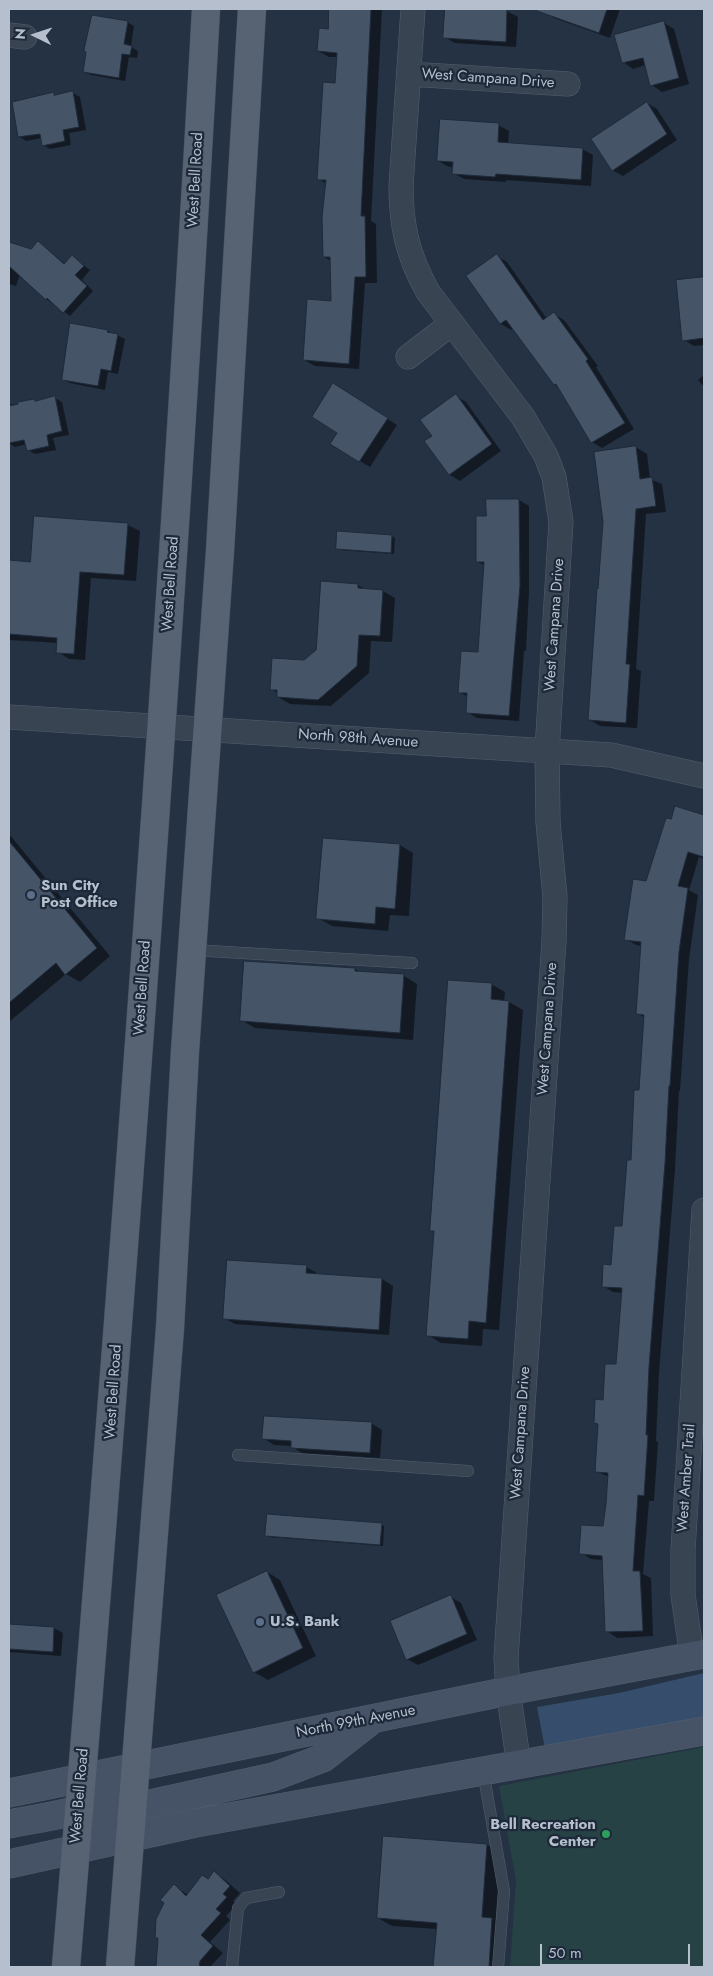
<!DOCTYPE html>
<html>
<head>
<meta charset="utf-8">
<style>
  body { margin:0 }
  #map { position:relative; width:713px; height:1976px; overflow:hidden; background:#243244; font-family:Jost,sans-serif }
  canvas { display:block }
  .frame { position:absolute; inset:0; border:10px solid #b6bfcd; pointer-events:none }
  .north { position:absolute; left:10px; top:10px; width:50px; height:50px; -webkit-text-stroke:4px #1d2939; paint-order:stroke; rotate:274deg; font-size:14px; font-weight:700; line-height:20px; text-align:center; color:#b6bfcd }
  .north::after { content:''; display:block; margin:auto; width:18px; height:22px; background:#b6bfcd; clip-path:polygon(50% 0,100% 100%,50% 72%,0 100%) }
  .scale { position:absolute; left:540px; top:1944px; width:150px; height:22px; box-sizing:border-box; border:2px solid #b6bfcd; border-top:0; padding-left:6px; font-size:15px; line-height:18px; white-space:nowrap; color:#b6bfcd; -webkit-text-stroke:4px #1d2939; paint-order:stroke }
</style>
</head>
<body>
<div id="map">
<canvas width="713" height="1976"></canvas>
<div class="frame"></div>
<div class="north">N</div>
<div class="scale">50 m</div>
</div>
<script>
const context = document.querySelector('canvas').getContext('2d');
context.lineJoin = 'round';
function fill(path, color) { context.fillStyle = color; context.fill(path, 'evenodd'); }
function stroke(path, color, width, dash) { context.strokeStyle = color; context.lineWidth = width; context.lineCap = dash ? 'butt' : 'round'; context.setLineDash(dash || []); context.stroke(path); }
function write(font, color, halo, rows, align = 'center') {
  context.font = font + ' Jost,sans-serif'; context.lineWidth = 4.5; context.setLineDash([]); context.textBaseline = 'middle'; context.strokeStyle = halo; context.fillStyle = color; for (const [text, x, y, turn = 0] of rows) {
    context.save(); context.translate(x, y); context.rotate((+turn || 0) * Math.PI / 180); context.textAlign = isNaN(turn) ? turn : align; if (halo) context.strokeText(text, 0, 0); context.fillText(text, 0, 0); context.restore();
  }
}
const green = new Path2D(`
  M704,1747V1967H510L516,1881L499,1786Z`);
const water = new Path2D(`
  M704,1673V1718L545,1749L537,1707L619,1693Z`);
const shadow = new Path2D(`
  M330,9H382L371,221L376,224L377,283H365L359,369L315,366L304,360L332,302L331,261L324,257L327,184L318,179L336,84L338,57H329L318,51L329,30Z
  M446,9H505V10L518,17L516,47L455,43L444,37Z
  M545,9H620L610,38L554,18L544,12Z
  M127,22L134,26L131,47L138,51L137,58L129,57L125,81L91,75L84,71Z
  M664,23L674,29L689,84L662,92L652,85L646,65L633,69L623,62Z
  M73,93L80,97L86,130L69,133L71,145L50,149L43,145L42,138L26,141L20,137L53,94L56,96Z
  M647,103L657,109L677,140L623,176L612,170Z
  M498,125L509,131L508,144L582,149L593,155L591,186L506,180V182L464,179L453,173L454,167H449L438,161Z
  M9,243L32,250L39,243L65,264L72,257L90,270L82,280L93,291L70,316L46,299L20,274L16,286L9,284Z
  M497,256L507,262L547,319L554,314L564,320L598,366L596,367L634,429L602,448L592,442L560,388L554,384L513,328L511,330L501,324Z
  M704,278V345L694,346L684,340L677,281Z
  M108,331L125,339L118,374L108,372L105,390L70,383L63,379Z
  M704,375V387L698,380Z
  M344,391L397,425L370,467L332,444L339,433Z
  M456,396L466,402L501,451L460,481L450,475L426,441L434,436Z
  M55,398L62,402L69,435L53,438L56,450L35,454L28,450L27,444L15,447L9,443V405Z
  M636,447L647,454L650,479L662,484L666,512L646,514L636,669L641,671L637,728L600,726L590,720Z
  M519,500L529,506V591L526,651H524L519,721L477,718L467,712L468,697L459,692L479,654L485,566L477,561L488,517Z
  M35,517L128,525L140,531L136,581L91,578L85,660L69,659L58,652V643L9,640V561L31,563Z
  M392,536L395,538L394,554L340,550L337,548Z
  M358,585L366,590L383,591L395,598L392,642L371,641L369,673L331,706L290,704L278,697V693L271,689L317,651Z
  M676,807L704,816V859L699,857L689,890L698,895L689,959L680,1091H679L675,1169L659,1373L656,1441L658,1442L654,1501H649L643,1574L651,1578L653,1636L617,1638L607,1631L604,1560L591,1559L581,1553L604,1528L609,1477L596,1471L599,1425L595,1423L618,1366L623,1293L613,1292L603,1286L613,1266L623,1227L640,1092L645,1018L637,1013L642,946L636,945L626,939Z
  M9,834L110,956L80,982L66,974L9,1022Z
  M400,845L413,853L409,916L390,915L388,931L332,926L318,918Z
  M245,962L355,969L361,973L404,976L417,984L413,1040L255,1028L241,1020Z
  M491,984L505,992L504,1002H509L523,1010L499,1330L483,1329L482,1346L441,1343L428,1335L435,1232L431,1230Z
  M306,1267L317,1273V1275L382,1279L393,1286L389,1335L235,1324L224,1318Z
  M371,1423L382,1430L380,1458L302,1453L292,1447V1446L274,1445L263,1438Z
  M381,1525L384,1526L383,1546L269,1537L266,1535Z
  M267,1572L280,1580L316,1656L268,1680L254,1672Z
  M451,1597L461,1603L477,1640L418,1665L407,1659Z
  M9,1625L54,1628L63,1633L61,1656L9,1652Z
  M487,1845L501,1853L496,1921L506,1927L503,1967H435L438,1929L392,1926L378,1918Z
  M214,1873L224,1879L240,1893L233,1901L237,1904L226,1916L230,1920L210,1942L223,1953L210,1967H157L159,1939L174,1886L188,1895L209,1880Z`);
const building = new Path2D(`
  M329,9H371L361,216H365L366,277H355L349,364L303,360L307,299L331,301L330,257H323L322,217L326,180H317L323,82L335,83L337,53L317,51L319,28L328,29Z
  M445,9H507L506,42L443,38Z
  M537,9H607L599,33L537,11Z
  M92,15L128,21L124,44L132,46L130,55L122,54L119,78L83,72L86,52L84,51Z
  M664,21L679,78L650,86L643,58L622,63L614,35Z
  M73,91L79,127L63,130L65,141L42,146L40,134L18,137L12,102L54,92V95Z
  M647,102L667,134L612,171L591,139Z
  M440,119L499,123L498,142L583,148L581,180L496,174L495,177L452,174L453,162L437,161Z
  M38,241L64,264L72,255L84,266L75,275L87,286L63,313L47,298L46,300L9,266V242L31,249Z
  M497,254L543,320L554,312L588,359L586,361L625,423L591,443L556,384L554,385L506,320L500,324L466,276Z
  M704,277V338L682,341L676,280Z
  M70,323L108,330L107,332L118,334L111,371L101,369L98,386L62,380Z
  M333,383L388,418L359,462L330,444L337,433L312,417Z
  M456,394L492,444L449,475L424,441L432,436L420,420Z
  M55,396L62,431L47,435L49,446L27,451L24,440L9,443V406L18,404V402L34,399L35,401Z
  M636,446L640,479L652,477L656,506L636,509L626,664H630L626,723L588,720L597,588L598,589L603,522L594,452Z
  M486,499H519L520,585L509,716L466,713L467,693H458L461,651L478,652L484,562H476V516H486Z
  M34,516L128,523L124,575L80,572L74,654L56,653L57,638L9,634V560L30,562Z
  M337,531L392,535L391,553L336,549Z
  M321,581L358,584V588L383,590L380,636L359,635L357,666L318,700L277,697V690H270L272,658L304,660L316,650Z
  M675,806L704,815V857L688,852L678,886L688,888L679,952L670,1086H669L665,1163L649,1367L646,1435H648L644,1496L638,1495L633,1571H640L643,1631L605,1632L602,1556L579,1554L581,1525L603,1526L606,1504L608,1473L595,1472L598,1424L594,1423L595,1399L603,1400L605,1364H616L622,1288L602,1287L603,1264L611,1265L614,1226H622L627,1160H631L634,1090H639L644,1015L636,1014L641,942L624,940L633,879L646,881L666,818L671,819Z
  M323,838L400,844L395,909L376,907L375,924L316,919Z
  M9,841L97,948L65,975L56,963L9,1003Z
  M244,961L355,968V971L404,974L400,1033L240,1021Z
  M448,980L492,983L491,999L509,1001L486,1323L469,1321L468,1339L426,1336L434,1231H430Z
  M227,1260L307,1265L306,1273L382,1278L379,1330L223,1319Z
  M264,1416L372,1422L370,1453L291,1448V1441L262,1439Z
  M267,1514L382,1523L380,1545L265,1536Z
  M267,1571L303,1648L253,1673L216,1595Z
  M451,1595L467,1634L406,1660L390,1621Z
  M9,1624L54,1627L53,1652L9,1649Z
  M383,1836L487,1844L482,1917L492,1918L489,1967H433L437,1923L377,1918Z
  M214,1871L230,1886L223,1894L227,1897L216,1909L221,1913L201,1935L213,1946L200,1961L199,1967H156L158,1938H155L156,1919L164,1903L160,1900L174,1884L186,1896L202,1875L208,1879Z`);
const lane = new Path2D(`
  M192,950L412,963
  M238,1455L468,1471
  M483,1771L504,1891L498,1967
  M232,1967L238,1908L246,1898L279,1892`);
const street = new Path2D(`
  M413,9L401,186C401,227 408,256 428,292L523,417L546,456L554,477L561,522L547,751L548,822L555,897L554,941L506,1658L508,1691L519,1765
  M9,35L25,37
  M409,74L568,84
  M408,357L451,324
  M9,717L611,755L704,776
  M692,1656L683,1595V1550L704,1210`);
const secondary = new Path2D(`
  M9,1793L508,1691L704,1654
  M9,1824C38,1818 77,1814 102,1800C116,1792 125,1779 135,1767
  M76,1850C92,1825 105,1817 132,1808L273,1777L323,1758L369,1722
  M9,1864L196,1823L704,1731`);
const primary = new Path2D(`
  M66,1967C121,1315 170,662 206,9
  M120,1967L170,1328L185,1051L220,551L252,9`);
const markers = [
  [31,895,5,"#5c6f8a"],
  [260,1622,5,"#5c6f8a"],
  [606,1834,5,"#2e9e5b"]
];
const streetNames = [
  ["West Campana Drive",488,79,4],
  ["West Bell Road",196,180,-87],
  ["West Bell Road",171,584,-86],
  ["West Campana Drive",555,625,-86],
  ["North 98th Avenue",358,739,4],
  ["West Bell Road",143,988,-86],
  ["West Campana Drive",548,1029,-86],
  ["West Bell Road",114,1392,-86],
  ["West Campana Drive",521,1433,-86],
  ["West Amber Trail",687,1478,-86],
  ["North 99th Avenue",356,1722,-11],
  ["West Bell Road",80,1796,-85]
];
const poiNames = [
  ["Sun City",41,886],
  ["Post Office",41,903],
  ["U.S. Bank",270,1622],
  ["Bell Recreation",596,1825,"right"],
  ["Center",596,1842,"right"]
];
fill(green, '#264245');
fill(water, '#364e6c');
fill(shadow, '#0007');
fill(building, '#465468');
stroke(building, '#1f2b3b', 1);
stroke(lane, '#545f6d', 12);
stroke(street, '#545f6d', 25);
stroke(secondary, '#545f6d', 29);
stroke(primary, '#424d5c', 29);
stroke(lane, '#394453', 11);
stroke(street, '#394453', 24);
stroke(secondary, '#465367', 28);
stroke(primary, '#576373', 28);
for (const [x, y, r, color] of markers) { const dot = new Path2D(); dot.arc(x, y, r, 0, 2 * Math.PI); context.fillStyle = color; context.fill(dot); stroke(dot, '#1d2939', 2); }
write('15px', '#b6bfcd', '#1d2939', streetNames);
write('bold 15px', '#b6bfcd', '#1d2939', poiNames, 'left');
</script>
</body>
</html>
